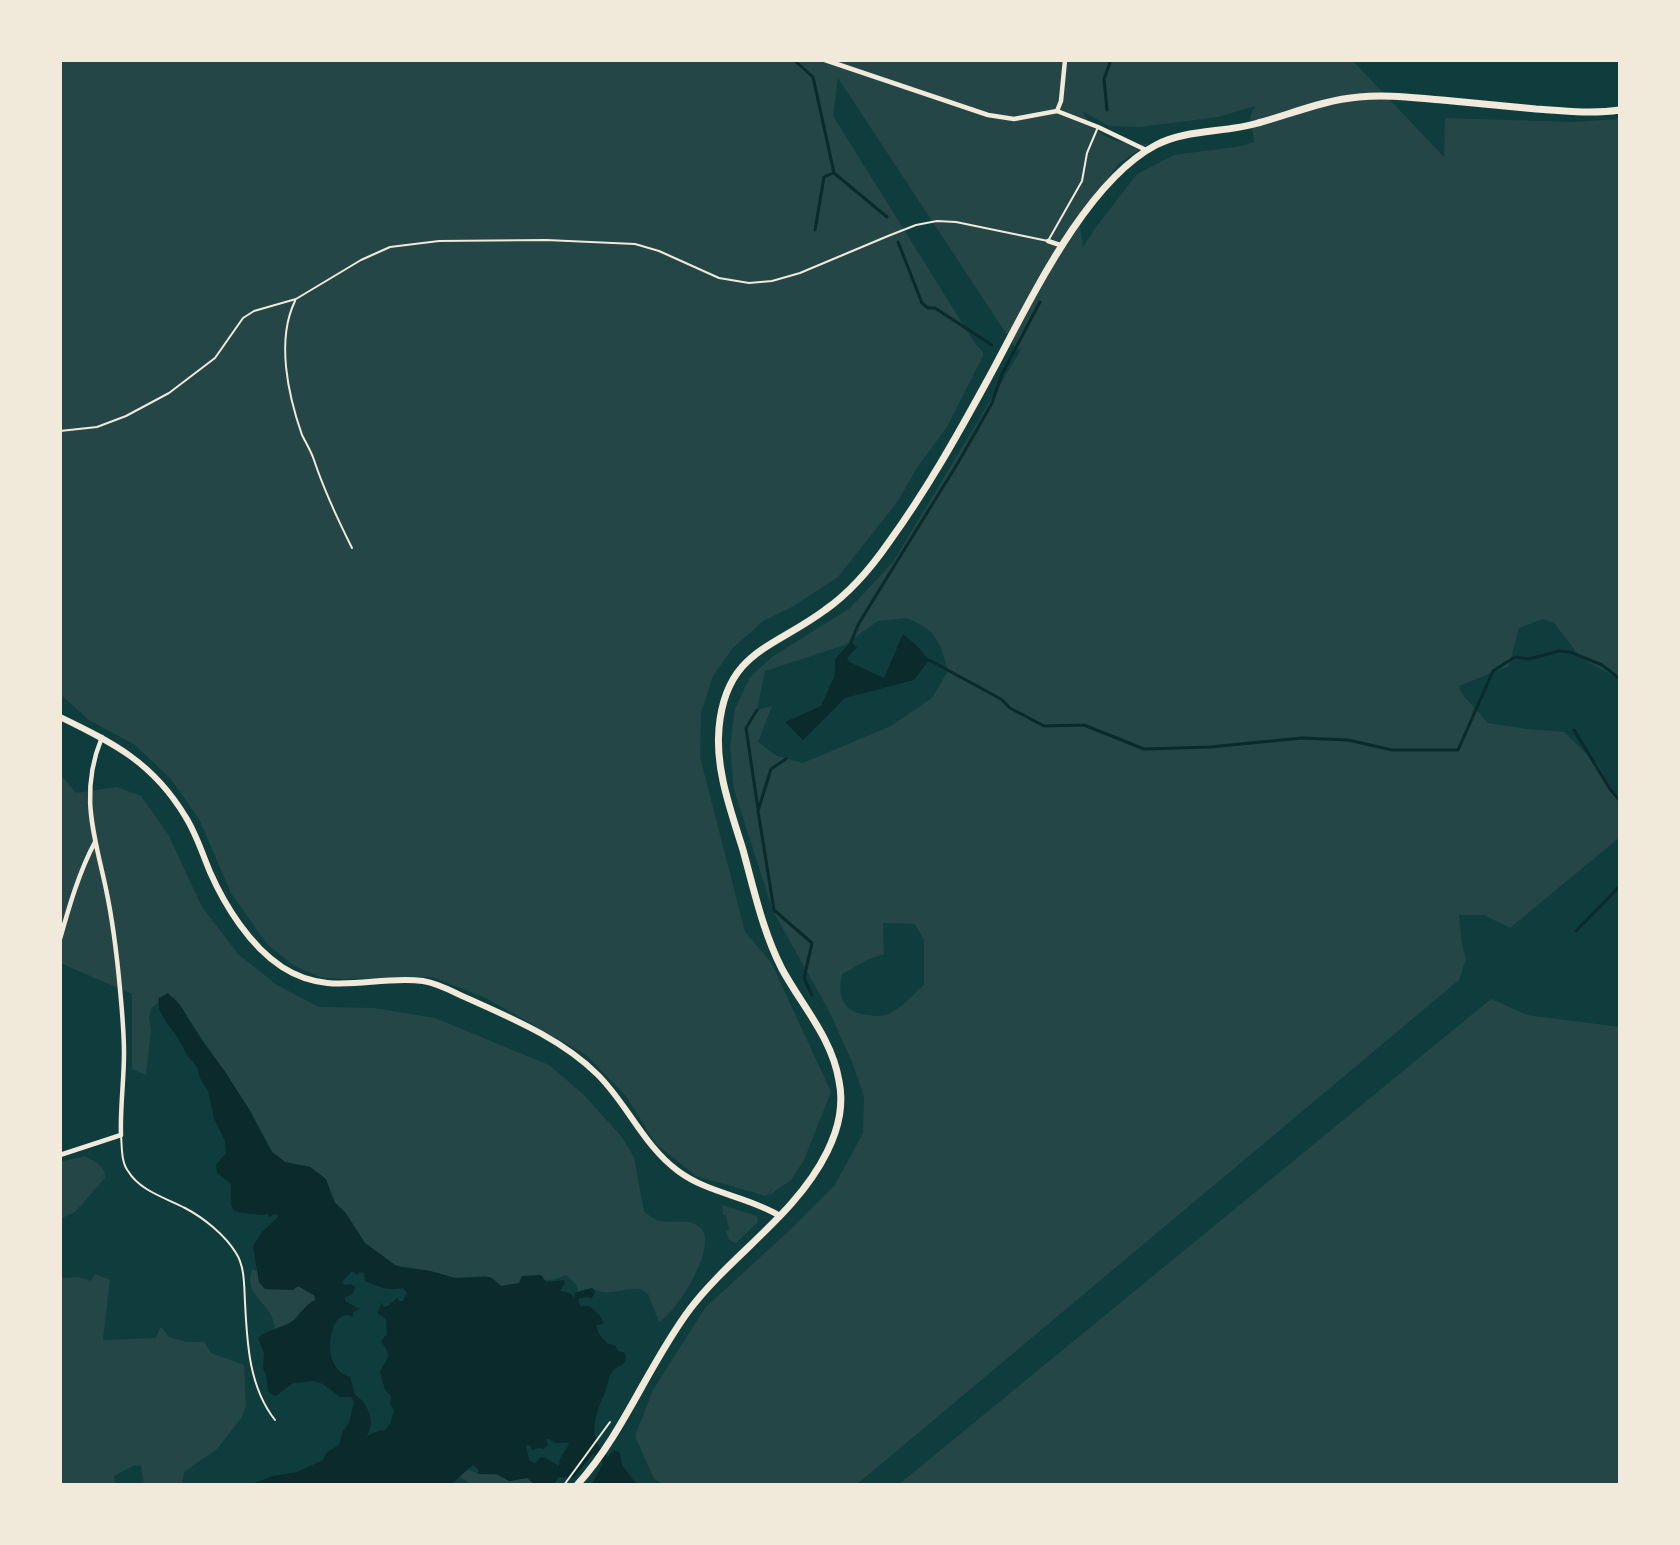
<!DOCTYPE html>
<html>
<head>
<meta charset="utf-8">
<style>
  body { margin:0 }
  #map { position:relative; width:1680px; height:1545px; overflow:hidden; background:#0f3d3e; font-family:"Exo 2",sans-serif }
  canvas { display:block }
  .frame { position:absolute; inset:0; border:62px solid #f1e9da; pointer-events:none }
</style>
</head>
<body>
<div id="map">
<canvas width="1680" height="1545"></canvas>
<div class="frame"></div>
</div>
<script>
const context = document.querySelector('canvas').getContext('2d');
context.lineJoin = 'round';
function fill(path, color) { context.fillStyle = color; context.fill(path, 'evenodd'); }
function stroke(path, color, width, dash) { context.strokeStyle = color; context.lineWidth = width; context.lineCap = dash ? 'butt' : 'round'; context.setLineDash(dash || []); context.stroke(path); }
const green = new Path2D(`
  M60,60H1352L1444,157L1445,118L1574,122L1620,119V679L1582,659L1554,623L1543,619L1519,628L1509,666L1459,686L1462,694L1488,723L1527,729L1564,732L1598,765L1620,804V837L1510,928L1484,915H1459L1462,945L1466,959L1459,980L856,1485H665L654,1479L635,1436L653,1390L705,1308L792,1228L835,1185L863,1133L864,1096L852,1062L829,1011L773,911L734,790L730,747L735,709L750,677L772,657L850,608L893,562L1022,348L1017,350L838,78L833,116L974,342L983,352V356L947,427L916,469L898,501L838,577L792,607L763,621L732,649L713,676L701,713L700,757L745,932L771,962L831,1092L804,1160L791,1180L768,1196L773,1188L766,1196L696,1176L656,1144L626,1096L586,1055L486,998L432,977L342,979L320,977L294,966L267,944L231,893L199,819L170,778L135,745L89,720L60,694ZM1255,106L1250,116L1254,142L1242,146L1174,155L1137,174L1096,227L1083,247L1080,225L1117,165L1148,144C1120,146 1095,137 1082,111L1109,126L1139,127L1218,117ZM907,618C937,631 940,641 948,671L932,698L891,726L803,763L777,756L758,742L772,706L757,710L765,671L845,645L878,621ZM883,923L915,924L924,940V985C912,995 898,1013 882,1016C878,1017 871,1015 867,1015C843,1012 837,997 842,974L869,959L884,954Z
  M60,774L76,793L117,787L141,796L168,834L202,907L239,955L277,985L319,1007L374,1008L435,1018L549,1065L583,1094L621,1136L634,1157L644,1212C649,1215 655,1220 661,1221C673,1223 687,1219 698,1226C723,1240 676,1314 659,1322L648,1294L641,1289C625,1287 605,1298 592,1288L578,1291L576,1284L566,1275C551,1283 537,1280 521,1277L520,1283L501,1286L494,1279L485,1276L455,1278L430,1271L395,1265L365,1243L345,1212L335,1203L322,1176L310,1167L285,1162L272,1152L249,1109L174,997H159L157,1004L152,1007L149,1017L151,1030L146,1075L132,1069V994L60,963Z
  M1491,999L1527,1015L1620,1027V1485H898Z
  M85,1156C94,1161 106,1167 105,1178L75,1212L60,1219V1162Z
  M722,1205L757,1216L758,1222L736,1243L729,1240L726,1231L729,1230L726,1215H723Z
  M252,1270L258,1271L259,1282L268,1290C279,1288 289,1291 298,1286L314,1294L315,1300L300,1312L293,1321L275,1329C274,1325 273,1319 271,1315C262,1299 244,1291 252,1270Z
  M95,1274L110,1280L103,1340L156,1338L160,1328H162L169,1337L187,1342H204L211,1353L244,1365L246,1405L242,1417L217,1449L184,1472L182,1485H144L141,1466L135,1465L114,1476L115,1483L117,1485H60V1278L79,1277L91,1281Z
  M468,1469L478,1474L502,1475L509,1481L527,1478L536,1485H471L459,1476Z`);
const water = new Path2D(`
  M903,634L917,646L929,660L914,680L845,698L803,740L785,722L821,706L835,675V659L851,642L857,647L847,658L849,662L884,678Z
  M168,993L180,1005L203,1042L224,1070L249,1109L272,1152L285,1162L310,1167L326,1179L335,1203L345,1212L365,1243L395,1265L400,1267L430,1271L455,1278L490,1277L501,1286L519,1283L522,1276L541,1275L546,1282L564,1280L565,1283L560,1291L570,1293L574,1298L575,1293L592,1288L595,1291L592,1298L587,1297L578,1299L580,1306H590L600,1316L604,1324L596,1325L599,1334L608,1344L615,1345L618,1351L625,1353C628,1368 617,1363 611,1374C608,1379 608,1386 605,1392C595,1415 586,1438 608,1457L614,1450L620,1453L622,1465L637,1485H608L605,1483L603,1485L599,1483L591,1485L603,1464L601,1459L593,1454L573,1478L559,1477L553,1485H536L527,1478L509,1481L496,1474H478V1469L473,1465L450,1485H220L254,1483L273,1476L297,1472L323,1460L327,1452L339,1445L343,1431L349,1423L354,1402L351,1397H340L323,1384L313,1381L293,1383L277,1395L274,1396L268,1391L266,1374L263,1368L264,1353L258,1338C267,1329 283,1329 294,1320C302,1314 303,1306 315,1300V1296L298,1286L293,1290L265,1289L259,1282L253,1246L262,1232L279,1216L275,1214L269,1217L268,1214C261,1216 260,1214 254,1214C226,1213 231,1207 231,1184L217,1173L216,1165L226,1153L225,1141L214,1118L208,1091L200,1078L197,1067L187,1055L178,1038L166,1022L159,1009V998ZM352,1271L357,1275L360,1272L364,1273L365,1281C379,1287 388,1291 403,1288L407,1293L403,1301H399L397,1298L388,1306L384,1307L380,1302L381,1305L377,1313L386,1319L387,1334L381,1341C393,1359 388,1355 380,1372L385,1390L391,1396L390,1404L394,1410L390,1424L384,1431L380,1430L367,1436C368,1432 371,1427 371,1421C370,1411 364,1400 355,1395L350,1377C326,1369 326,1339 337,1320C342,1315 347,1314 353,1317V1312L360,1309L345,1301V1297L352,1295L355,1287L351,1284L345,1285L342,1282ZM546,1439H548L556,1443H568L569,1445L560,1458L559,1466L546,1458L541,1457L535,1463L529,1460L526,1446L530,1445L532,1450L539,1448L544,1449L548,1445Z`);
const stream = new Path2D(`
  M794,60L813,77L834,173L887,217
  M1107,110L1104,79L1111,60
  M815,230L824,177L833,173
  M898,242L922,303L928,308H935L992,345
  M851,642L859,623L959,461L992,403L1002,374L1040,302
  M929,660L1001,699L1010,708L1044,726L1084,725L1144,749L1210,747L1302,738L1348,740L1392,750H1458L1493,671L1515,657L1529,659L1559,651L1570,652L1602,665L1620,679
  M757,710L746,728L758,809
  M1574,730L1610,789L1620,801
  M786,759L771,769L758,811L774,910L812,943L804,978L812,995
  M1576,931L1620,886`);
const path = new Path2D(`
  M564,1485L610,1422`);
const service = new Path2D(`
  M295,301C276,340 288,395 302,435C306,443 311,451 314,460C324,490 337,518 352,548
  M60,431L97,427L126,416L169,393L215,358L243,318L254,311L296,299L361,260L390,247L439,241L546,240L635,244L659,251L719,278L749,283L772,281L800,273L888,236L916,225L937,221L956,222L1048,241L1082,181L1087,153L1098,127
  M121,1135C122,1146 121,1162 128,1171C140,1191 166,1198 185,1208C204,1218 225,1235 236,1253C245,1267 244,1286 245,1302C247,1343 249,1387 275,1420`);
const minor = new Path2D(`
  M825,60L988,115L1014,119L1057,111
  M1057,111L1098,127L1146,150
  M1057,111L1061,101L1065,60
  M1048,241L1063,246
  M60,939C69,907 79,872 95,842
  M60,1155L121,1135C120,1108 124,1081 124,1053C124,1032 122,1010 120,989C117,956 113,922 106,889C94,833 79,793 102,737`);
const secondary = new Path2D(`
  M60,717C114,743 153,763 185,816C196,833 202,853 210,872C225,906 250,946 282,967C330,998 372,975 423,981C435,983 446,988 458,994C506,1016 560,1037 598,1075C628,1105 643,1145 678,1171C709,1194 747,1196 780,1216`);
const primary = new Path2D(`
  M577,1485C624,1433 648,1365 690,1309C732,1254 796,1215 827,1152C838,1130 844,1105 839,1081C832,1038 802,1006 782,969C763,932 754,890 743,850C731,811 715,769 719,728C726,651 774,648 825,610C851,592 871,568 889,542C926,491 957,436 987,381C1026,310 1083,183 1156,145C1186,129 1225,133 1258,123C1291,114 1324,100 1359,97C1387,94 1415,98 1442,100C1474,103 1505,106 1536,109C1564,111 1592,114 1620,110`);
fill(green, '#244646');
fill(water, '#0a2a2b');
stroke(stream, '#0a2a2b', 3);
stroke(path, '#f1e9da', 2);
stroke(service, '#f1e9da', 2);
stroke(minor, '#f1e9da', 4.5);
stroke(secondary, '#f1e9da', 6);
stroke(primary, '#f1e9da', 7);
</script>
</body>
</html>
